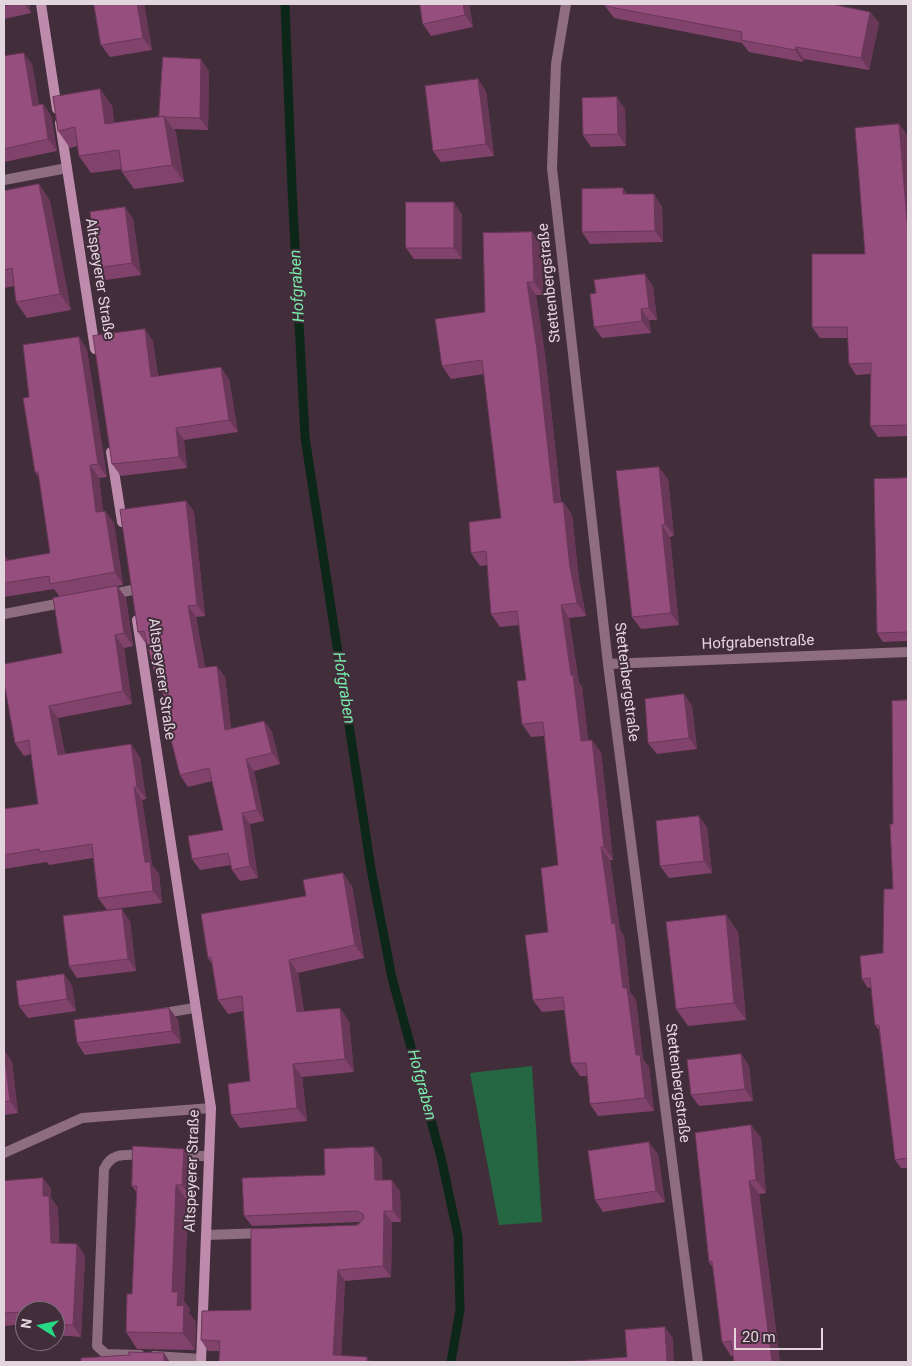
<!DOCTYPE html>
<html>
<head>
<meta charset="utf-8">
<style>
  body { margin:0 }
  #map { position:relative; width:912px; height:1366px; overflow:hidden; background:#422d3b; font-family:Roboto,sans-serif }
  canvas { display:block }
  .frame { position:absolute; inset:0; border:5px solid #e3d5de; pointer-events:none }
  .north { position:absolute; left:15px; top:1301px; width:50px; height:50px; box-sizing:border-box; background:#422d3b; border:1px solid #82707c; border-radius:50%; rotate:280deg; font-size:14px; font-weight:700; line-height:20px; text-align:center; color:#e3d5de }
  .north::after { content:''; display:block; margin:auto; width:18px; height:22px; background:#29d885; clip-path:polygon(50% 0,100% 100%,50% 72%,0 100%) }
  .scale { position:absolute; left:734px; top:1328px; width:89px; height:22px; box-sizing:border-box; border:2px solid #e3d5de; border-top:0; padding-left:6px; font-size:15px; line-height:18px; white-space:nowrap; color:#e3d5de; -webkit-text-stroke:4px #422d3b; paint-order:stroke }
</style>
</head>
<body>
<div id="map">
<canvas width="912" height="1366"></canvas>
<div class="frame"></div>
<div class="north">N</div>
<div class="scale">20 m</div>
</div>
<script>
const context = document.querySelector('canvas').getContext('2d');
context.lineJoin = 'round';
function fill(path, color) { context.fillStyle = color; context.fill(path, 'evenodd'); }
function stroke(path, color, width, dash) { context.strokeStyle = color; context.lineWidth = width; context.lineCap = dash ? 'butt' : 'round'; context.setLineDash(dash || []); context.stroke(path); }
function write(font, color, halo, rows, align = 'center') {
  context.font = font + ' Roboto,sans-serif'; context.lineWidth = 4; context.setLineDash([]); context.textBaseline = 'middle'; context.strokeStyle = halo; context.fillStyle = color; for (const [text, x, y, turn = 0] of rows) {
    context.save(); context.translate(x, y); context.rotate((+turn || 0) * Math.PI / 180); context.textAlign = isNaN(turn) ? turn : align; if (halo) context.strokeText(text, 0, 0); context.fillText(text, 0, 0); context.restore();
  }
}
const green = new Path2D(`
  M532,1066L542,1222L499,1225L470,1073Z`);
const stream = new Path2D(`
  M285,4L292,188L305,437L371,869L392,978L441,1157L458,1236L460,1310L451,1362`);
const service = new Path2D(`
  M4,180L67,168
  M158,1014L194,1008
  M177,1156H209
  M140,1355L106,1354L97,1346L104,1169C112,1151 128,1155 145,1155
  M154,1356L201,1359`);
const minor = new Path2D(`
  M566,4L556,64L552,168L608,664L698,1362
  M109,595L132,590
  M4,614L67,602
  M608,664L908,652
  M4,1153L82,1118L211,1108
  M206,1235L265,1233`);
const secondary = new Path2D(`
  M41,4L57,109
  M60,123L95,349
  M111,452L122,522
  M137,620L211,1108L201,1362`);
const wall = new Path2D(`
  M4,4H29L31,13L4,19Z
  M144,4L152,50L110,57L101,45Z
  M420,4H469L473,27L431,36L423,24Z
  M605,6L870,12L879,23L869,70L804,59L803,62L749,52L742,43L614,18Z
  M4,56L32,64L39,105L43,104L51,116L57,151L4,162Z
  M209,71L208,130L174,129L176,133L184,182L134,189L122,172V169L91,173L79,156L77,146L70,148L58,131L100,89L112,106L114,123L159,117Z
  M486,91L494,156L441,162L433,151Z
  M625,109L626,146L591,147L583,135Z
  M899,124L907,135L908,153V436L878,437L870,426L871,374L856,375L849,364L848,338H820L812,327L865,254Z
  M39,184L50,201L71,310L27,318L16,302L14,286L4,288V191Z
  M623,188L627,194L662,206L663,242L590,244L582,232Z
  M125,207L133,219L141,275L106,280L97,268Z
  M462,214V259H414L406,248Z
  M532,232L541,245L543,295H536L546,362L561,502H563L572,515L579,580L586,616L569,618L579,683L582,687L588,740L601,752L613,860H610L620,930L624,936L630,992L636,1000L643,1059L649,1067L654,1111L598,1116L590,1104L587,1076H580L571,1063L564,1010L542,1012L533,1000L548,932L558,865L544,736L531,737L522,724L526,680L519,625L500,627L491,614L487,565L480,566L471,553L501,518L484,374L451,379L442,366L485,312Z
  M653,286L657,320H649L651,333L602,338L594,327Z
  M79,337L87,350L107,477L99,478L103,511H105L114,523L123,585L117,586L126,598L133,646L124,648L132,704L58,718L65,754L140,757L146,799L142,800L152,865L159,874L162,903L107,910L98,898L93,858L49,865L47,862L4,869V809L38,804L31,754L24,756L15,743L62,653L59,596L54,589L4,597V554L8,561L50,553L39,478L35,472L29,397Z
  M153,341L158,376L229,379L238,432L184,440L187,468L121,476L112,464Z
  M908,478V641L883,642L877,633Z
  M668,479L674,536L670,537L679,625L641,629L632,617Z
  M186,501L194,512L205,616L196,617L205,667L225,677L231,729L264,721L272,732L280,764L254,771L264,821L250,824L258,878L240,881L232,870L231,865L200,870L192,859L223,830L212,781L188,787L180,775L163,694L158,686L147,643L146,644L138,632Z
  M684,694L692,706L697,749L657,754L648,743Z
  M908,700V1168H901L895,1160L879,1030L875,1025L871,987L868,988L862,979L883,953L893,889V824Z
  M707,827L712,873L669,878L660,866Z
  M352,886L364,958L298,973L304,1011L349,1021L354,1072L302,1077L307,1121L240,1128L231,1115L250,1081L243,1011L228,1014L218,1000L212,964L208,958L306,896Z
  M726,915L738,932L746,1020L688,1026L676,1009Z
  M130,921L136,971L77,978L69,966Z
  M64,974L72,986L76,1011L28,1018L19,1006Z
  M169,1008L178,1020L181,1043L85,1055L77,1043Z
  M4,1050L12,1062L18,1113L4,1115Z
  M741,1054L749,1066L753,1101L699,1106L691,1095Z
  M751,1125L761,1138L766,1193L759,1194L780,1362H734L733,1356H731L722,1342L713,1268L709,1262Z
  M184,1149L196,1166L194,1202H188L184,1301L190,1309L189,1313L196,1322L195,1350L137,1349L126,1332L132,1294L137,1193L132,1186Z
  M658,1154L665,1202L603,1212L595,1200Z
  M382,1158V1180L400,1191L401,1222H392L391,1277L345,1281L341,1356L367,1357L370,1362H219V1351H208L201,1340L251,1310L360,1222L252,1226L244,1216L325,1175Z
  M43,1178L51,1189V1198L58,1208L59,1243L77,1244L85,1256L81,1337L55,1335V1311H25V1324L4,1326V1181Z`);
const shadedWall = new Path2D(`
  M24,4H29L31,13Z
  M137,4H144L152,50L143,38Z
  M463,4H469L473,27L465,15Z
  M870,12L879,23L869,70L861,58Z
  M796,47L804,59L803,62L795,50Z
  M24,53L32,64L41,117L33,106Z
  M201,59L209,71L208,130L200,118Z
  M478,79L486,91L494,156L486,144Z
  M100,89L112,106L117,141L105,124Z
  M617,97L625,109L626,146L618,134Z
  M43,104L51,116L57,151L48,139Z
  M164,116L176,133L184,182L172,165Z
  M899,124L907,135L908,153V233Z
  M39,184L50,201L71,310L60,294Z
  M623,188L631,200L623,194Z
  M654,194L662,206L663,242L655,231Z
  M454,202L462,214V259L454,248Z
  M125,207L133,219L141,275L132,263Z
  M532,232L541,245L543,295L534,282Z
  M645,274L653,286L657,320L649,308Z
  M527,282L536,295L546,362L562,515L554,503Z
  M641,309L649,320L651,333L642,321Z
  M145,329L153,341L159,389L151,377Z
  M79,337L87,350L107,477L98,464Z
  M221,367L229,379L238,432L229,420Z
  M176,428L184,440L187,468L179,457Z
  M90,465L99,478L105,524L96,512Z
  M659,467L668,479L674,536L665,524Z
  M186,501L194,512L205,616L197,605Z
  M563,502L572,515L579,580L586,616L577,603L570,567Z
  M105,511L114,523L123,585L115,572Z
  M662,525L670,537L679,625L671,613Z
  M4,554L12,565L4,561Z
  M117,586L126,598L133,646L124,633Z
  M561,605L569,618L579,683L582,687L590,754L581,741Z
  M188,606L196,617L207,680L199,668Z
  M115,635L124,648L132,704L123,691Z
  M217,666L225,677L233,742L225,730Z
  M684,694L692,706L697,749L689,738Z
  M49,706L58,718L67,767L58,755Z
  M264,721L272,732L280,764L272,753Z
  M592,740L601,752L613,860L604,847Z
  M131,744L140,757L146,799L137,787Z
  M246,759L254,771L264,821L257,810Z
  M134,787L142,800L152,865L159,874L162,903L153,891L145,862Z
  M242,813L250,824L258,878L250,866Z
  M699,816L707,827L712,873L704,861Z
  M601,847L610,860L620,930L624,936L630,992L636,1000L643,1059L649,1067L654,1111L645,1098L636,1055L623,988L612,924Z
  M343,873L352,886L364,958L355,945Z
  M122,909L130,921L136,971L128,959Z
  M726,915L738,932L746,1020L734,1003Z
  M289,960L298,973L306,1025L297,1012Z
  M64,974L72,986L76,1011L67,999Z
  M169,1008L178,1020L181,1043L172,1031Z
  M340,1008L349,1021L354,1072L345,1059Z
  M4,1050L12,1062L18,1113L10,1101Z
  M741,1054L749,1066L753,1101L745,1089Z
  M293,1064L302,1077L307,1121L297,1108Z
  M751,1125L761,1138L766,1193L756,1180Z
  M649,1142L658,1154L665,1202L656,1191Z
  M374,1147L382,1158L383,1191L375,1180Z
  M184,1149L196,1166L194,1202L182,1185Z
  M43,1178L51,1189V1198L58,1208L59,1255L51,1243L43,1196Z
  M392,1180L400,1191L401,1222L393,1211Z
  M749,1181L759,1194L780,1362H772Z
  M176,1185L188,1202L184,1301L190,1309L189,1313L196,1322L195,1350L183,1333L177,1306L172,1292Z
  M384,1211L392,1222L391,1277L383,1266Z
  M77,1244L85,1256L81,1337L73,1325Z
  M338,1270L345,1281L341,1362L333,1355Z
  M665,1327L673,1338L674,1362H667Z
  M164,1353L170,1362H164Z
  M367,1357L370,1362H366Z`);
const building = new Path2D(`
  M4,4H13L4,6Z
  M94,4H137L143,38L101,45Z
  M420,4H463L465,15L423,24Z
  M606,4H831L870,12L861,58L796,47L795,50L741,40L742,32L605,6Z
  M24,53L33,106L43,104L48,139L4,149V56Z
  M163,57L201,59L200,118L165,117L164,116L159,117Z
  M478,79L486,144L433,151L425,86Z
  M100,89L105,124L164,116L172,165L122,172L119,150L79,156L75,127L58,131L53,97Z
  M617,97L618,134L583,135L582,98Z
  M899,124L908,233V425L870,426L871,363L849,364L847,327H812V254H865L855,128Z
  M39,184L60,294L16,302L12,268L4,270V191Z
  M623,188V194H654L655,231L582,232V189Z
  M406,202H454V248H406Z
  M125,207L132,263L97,268L90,212Z
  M532,232L534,282H527L537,350L554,503L563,502L570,567L577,603L561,605L571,675H573L581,741L592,740L604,847H601L612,924L615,923L623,988H627L636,1055H640L645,1098L590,1104L586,1063H571L563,997L533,1000L525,935L548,932L541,868L558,865L543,722L522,724L517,681L526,680L517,611L491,614L486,551L471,553L469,522L501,518L482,360L442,366L435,319L485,312L483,233Z
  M645,274L649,308L641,309L642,321L594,327L590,294L596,293L594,280Z
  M145,329L151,377L221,367L229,420L176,428L179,457L112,464L93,336Z
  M79,337L98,464L90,465L96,512L105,511L115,572L50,584L49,576L4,583V558V561L50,553L38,472H35L23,398L29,397L23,345Z
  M659,467L665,524L662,525L671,613L632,617L616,471Z
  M908,478V632L877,633L874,479Z
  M186,501L197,605L188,606L199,668L217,666L225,730L264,721L272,753L246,759L257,810L242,813L250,866L232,870L228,853L192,859L188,836L223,830L209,768L180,775L167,724L162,685L158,686L144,631L138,632L120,510Z
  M117,586L124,633L115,635L123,691L49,706L58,755L131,744L137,787H134L145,862H150L153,891L98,898L92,844L40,852L39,849L4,855V809L38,804L29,740L15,743L4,682V664L62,653L53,598Z
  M684,694L689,738L648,743L645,699Z
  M908,700V1158L895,1160L879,1025H875L870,978L862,979L860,956L883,953L884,889H893L890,824H893L892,701Z
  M699,816L704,861L660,866L656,821Z
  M343,873L355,945L289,960L297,1012L340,1008L345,1059L293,1064L297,1108L231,1115L228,1084L250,1081L242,996L218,1000L211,957L208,958L201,914L306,896L303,880Z
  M122,909L128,959L69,966L63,916Z
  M726,915L734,1003L676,1009L666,922Z
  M64,974L67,999L19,1006L16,981Z
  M169,1008L172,1031L77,1043L74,1020Z
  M4,1051L10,1101L4,1102Z
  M741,1054L745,1089L691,1095L687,1060Z
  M751,1125L756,1180L749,1181L772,1362H734L731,1341L722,1342L712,1261L709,1262L695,1133Z
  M649,1142L656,1191L595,1200L588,1151Z
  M133,1146L184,1149L182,1185H176L172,1292H178L177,1306L184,1305L183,1333L126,1332L127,1294H132L137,1186H132Z
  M374,1147L375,1180H392L393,1211H384L383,1266L338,1270L333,1355L367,1357L366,1362H219L220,1341L201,1340L202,1311L251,1310V1229L358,1225L364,1218L363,1214L357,1211L244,1216L242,1178L325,1175L324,1149Z
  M43,1178V1196H49L51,1243L77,1244L73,1325L55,1324V1311H25V1312L4,1313V1181Z
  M665,1327L667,1362H528H561L627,1357L625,1330Z
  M129,1352L164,1353V1362H81V1358L129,1355Z`);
const streetNames = [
  ["Altspeyerer Straße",99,279,81],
  ["Stettenbergstraße",550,283,-96],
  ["Hofgrabenstraße",758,643,-2],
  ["Altspeyerer Straße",161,679,82],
  ["Stettenbergstraße",626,682,83],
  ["Stettenbergstraße",677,1083,83],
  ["Altspeyerer Straße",193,1171,-88]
];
const waterNames = [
  ["Hofgraben",298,286,-93],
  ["Hofgraben",343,688,81],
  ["Hofgraben",421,1085,75]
];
fill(green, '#246742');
stroke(stream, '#0c2718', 9);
stroke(service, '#8e6d81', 10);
stroke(minor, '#8e6d81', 10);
stroke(secondary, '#bf8bac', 10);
fill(wall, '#81436c');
fill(shadedWall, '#693758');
fill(building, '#964e7e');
stroke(building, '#693758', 1);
write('15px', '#e3d5de', '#422d3b', streetNames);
write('italic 16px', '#78eca8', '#422d3b', waterNames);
</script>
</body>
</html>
